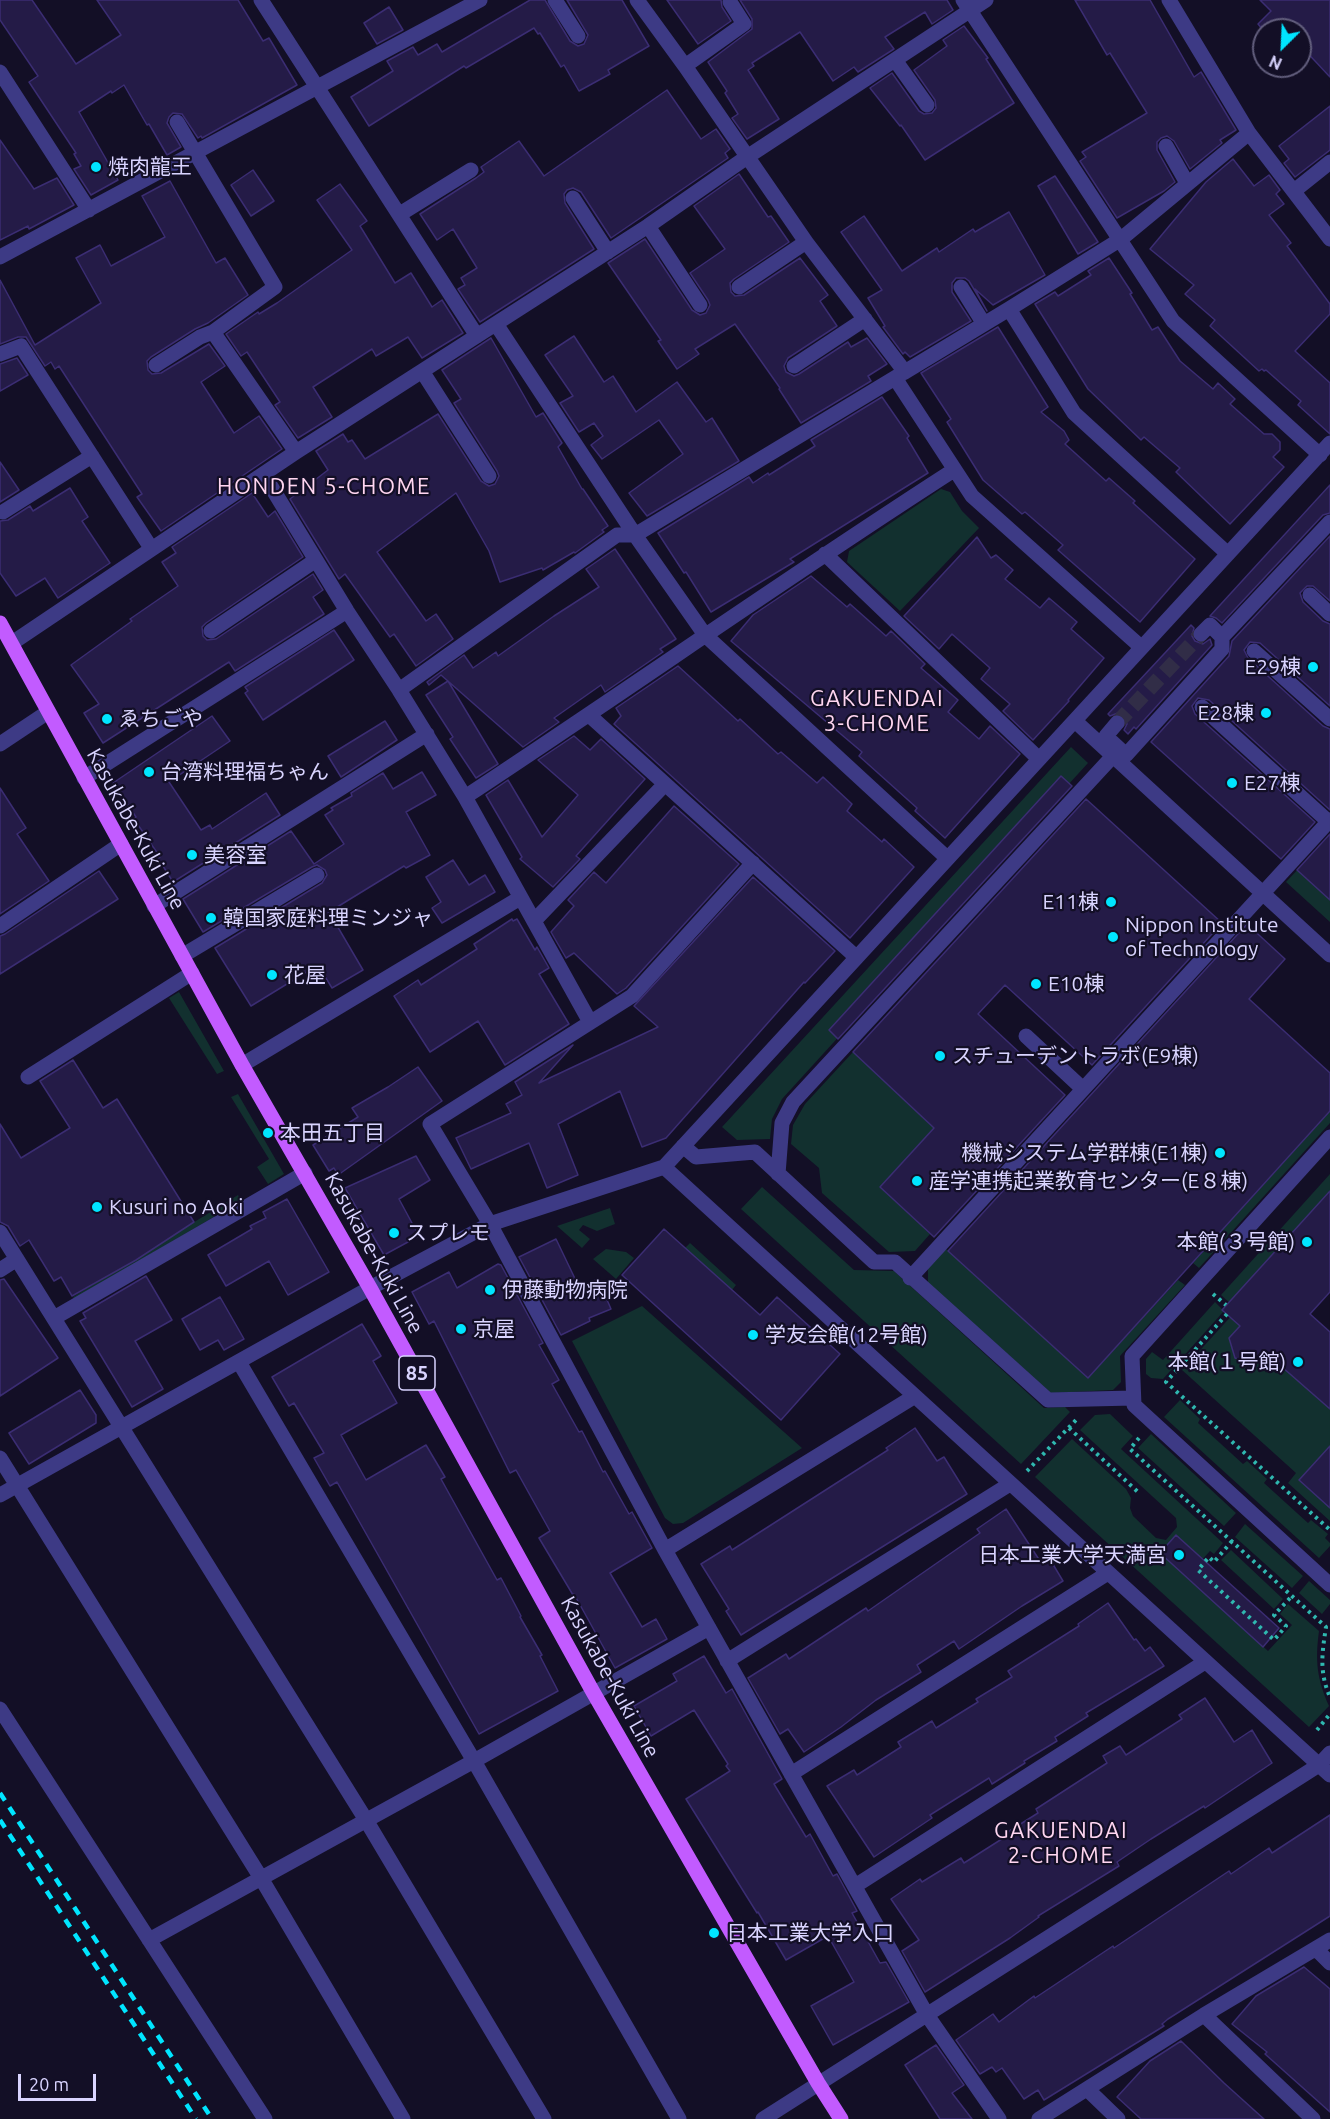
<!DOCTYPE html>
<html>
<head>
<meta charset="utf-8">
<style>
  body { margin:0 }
  #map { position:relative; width:1330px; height:2119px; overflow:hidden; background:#130f26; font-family:Ubuntu,sans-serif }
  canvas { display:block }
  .north { position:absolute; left:1252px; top:18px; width:60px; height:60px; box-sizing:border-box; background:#130f26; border:2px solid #625e7d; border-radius:50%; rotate:204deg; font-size:16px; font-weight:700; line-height:24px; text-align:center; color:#d9d4ff }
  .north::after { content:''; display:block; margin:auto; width:21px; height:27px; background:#00e5ff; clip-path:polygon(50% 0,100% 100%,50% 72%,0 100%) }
  .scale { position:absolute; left:18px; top:2074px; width:78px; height:27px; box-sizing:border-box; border:3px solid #d9d4ff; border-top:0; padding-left:8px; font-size:18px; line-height:21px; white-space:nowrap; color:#d9d4ff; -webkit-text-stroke:4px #130f26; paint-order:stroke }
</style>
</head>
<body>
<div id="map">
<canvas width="1330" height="2119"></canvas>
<div class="north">N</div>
<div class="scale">20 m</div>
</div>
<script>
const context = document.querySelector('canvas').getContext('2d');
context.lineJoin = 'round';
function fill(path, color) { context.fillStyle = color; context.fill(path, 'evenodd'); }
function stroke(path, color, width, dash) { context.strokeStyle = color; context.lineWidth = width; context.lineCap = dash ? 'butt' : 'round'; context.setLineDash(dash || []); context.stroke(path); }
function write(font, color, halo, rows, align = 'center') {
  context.font = font + ' Ubuntu,"Noto Sans JP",sans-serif'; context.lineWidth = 4.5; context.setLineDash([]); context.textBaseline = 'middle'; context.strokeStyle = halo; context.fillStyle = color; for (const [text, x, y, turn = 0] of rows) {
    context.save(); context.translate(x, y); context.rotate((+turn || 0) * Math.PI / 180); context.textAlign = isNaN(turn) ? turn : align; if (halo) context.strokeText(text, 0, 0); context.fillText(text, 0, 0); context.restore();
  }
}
const green = new Path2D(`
  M941,489L950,492L962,511L979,528L900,611L847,562L849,551Z
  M1071,747L1088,763L782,1099L772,1119L770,1139L737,1140L722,1127Z
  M1330,835V922L1286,882Z
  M179,992L224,1071L217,1074L169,998Z
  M853,1052L934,1128L880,1187L930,1234L915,1251L889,1252L822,1193L819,1168L791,1144L793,1125L805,1104Z
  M238,1094L284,1174L268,1184L257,1167L269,1159L231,1097Z
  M1330,1111V1123L1199,1268L1193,1263Z
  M1330,1174V1196L1233,1306L1221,1295Z
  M762,1187L854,1270L894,1271L1044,1408L1065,1407L1070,1412L1021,1464L741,1209Z
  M238,1195L241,1201L74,1299L73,1297Z
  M610,1208L615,1224L597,1231L583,1225L579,1230L590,1239L582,1248L557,1226Z
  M690,1243L736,1285L732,1290L685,1248Z
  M945,1248L1088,1378L1178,1280L1185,1285L1120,1356L1121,1382L1113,1390L1051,1393L928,1283V1267Z
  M606,1249L626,1252L634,1258L616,1279L593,1259Z
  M1215,1302L1224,1311L1163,1379L1151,1378L1146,1374V1359L1152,1352L1163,1360Z
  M642,1306L802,1448L683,1523L673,1524L665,1518L572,1341Z
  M1234,1313L1330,1399V1521L1288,1483L1296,1473L1182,1370Z
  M1180,1400L1200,1419L1198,1423L1243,1464L1247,1461L1267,1479L1264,1483L1308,1523L1311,1520L1328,1534L1325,1538L1330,1543V1546L1319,1558L1164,1417Z
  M1110,1414L1133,1436L1121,1449L1223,1543L1214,1554L1210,1551L1187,1576L1268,1651L1292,1625L1280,1614L1288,1604L1319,1631C1315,1661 1317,1679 1329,1706L1309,1727L1035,1477L1072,1439L1126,1489L1131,1498L1130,1508L1133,1516L1156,1538L1166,1540L1177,1527L1176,1518L1080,1430L1095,1415Z
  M1151,1434L1236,1513L1224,1526L1138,1448Z
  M1245,1524L1303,1576L1292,1588L1235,1537Z
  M1231,1550L1283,1599L1274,1609L1221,1560Z
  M1309,1581L1330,1600V1604L1322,1614L1299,1593Z`);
const building = new Path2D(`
  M0,0H32L76,64L121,35L97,0H238L263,41L269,38L297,85L202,138L201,136L198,138L182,114L173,113L169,117L167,123L181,147L167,155L149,124L147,125L124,85L112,93L111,91L79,112L118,180L91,195L74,169L81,166L74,154L76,153L29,82L38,76L0,20Z
  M530,0H545L570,41L578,46L584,44L588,35L567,0H622L649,46L608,70L610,74L579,91L564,65L561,67L540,33L538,34L534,28L466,68L464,66L369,126L351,97L393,71L387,61L413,47L418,55L437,44L442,52Z
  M667,0H721L722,7L731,21L698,44Z
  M740,0H947L953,10L932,24L925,12L885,37L894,49L858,72L854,67L833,81L800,32L752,63L754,66L748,70L779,119L747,139L732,118L738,114L725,93L727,91L708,62L752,29V19Z
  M1075,0H1150L1194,77L1201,72L1236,130L1220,140L1222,143L1190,169L1174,141L1167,136L1161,138L1157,142V150L1175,182L1164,191L1117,218L1080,161L1086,157L1082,152L1147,113L1110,53L1107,55Z
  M1260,0H1330V77L1300,45V30L1264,31L1258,24L1271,11Z
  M389,7L403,30L377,44L364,23Z
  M964,26L988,58L986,59L1014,103L925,160L901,125L900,126L870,88L892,73L919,111L924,114L932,113L936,108L935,100L914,70L947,46L943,40Z
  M667,90L701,139L716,129L730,149L725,153L728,158L611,238L581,192L573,188L567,190L564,194L565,203L594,249L480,322L458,289L465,285L461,278L477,268L453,229L437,240L420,214L476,178L484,172L481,167L519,141L544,176Z
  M1330,106V150L1295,177L1284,163L1289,159L1279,146Z
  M0,140L34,189L57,178L74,205L29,229L28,226L0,240Z
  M1233,159L1254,186L1269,175L1280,190L1276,194L1284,204L1269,215L1291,243L1287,246L1330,304V314L1295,351L1330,383V434L1298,405L1301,401L1266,370L1264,371L1262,369L1259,371L1210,326L1215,320L1185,294L1194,285L1150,249L1206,182Z
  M253,170L274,201L251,216L231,185Z
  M739,174L768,217L771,216L789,242L734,279L730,283L731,292L735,296L744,295L800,258L828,295L820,301L837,326L788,358L784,366L786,372L794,376L799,374L848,342L851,347L867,338L887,364L868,376L871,381L801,423L779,389L780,388L735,324L695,349L699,354L677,369L658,341L661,340L608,263L645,239L692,310L700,315L706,313L710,305L708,300L690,273L725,249L694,206Z
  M1055,176L1098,242L1078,254L1038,186Z
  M170,181L216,263L225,258L248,295L208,323L195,329L151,357L147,361L148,370L152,374L161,373L209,344L225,366L201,382L234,433L259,416L282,449L161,531L137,497L142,494L59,366L55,369L51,362L45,366L26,337H18L0,344V280L35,345L101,303L76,258L100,245L111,266L165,237L142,196Z
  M340,184L367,221L360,226L395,283L411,273L432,307L442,300L463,333L422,358L408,337L376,356L372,349L313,387L332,417L298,438L275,405L280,402L247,352L241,356L226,334L258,312L259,314L277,303L352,250L317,200Z
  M1009,212L1045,275L993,305L975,289L987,311L969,281L965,278H956L952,283V292L971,321L910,357L905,352L903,354L883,327L885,326L868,298L882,290L841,232L864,216L902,271L937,248L939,252L973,229L975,232Z
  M1109,258L1132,293L1130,294L1152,330L1158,327L1180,361L1213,389L1218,383L1235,399L1230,404L1264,434H1272L1280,442V450L1273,457L1284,467L1230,524L1176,472L1180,468L1144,437L1141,440L1088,389L1035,304L1055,292L1058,296L1091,275L1088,271Z
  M998,327L1048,407L1041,412L1064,431L1069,440L1065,444L1106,481L1109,478L1135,501L1133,503L1195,559L1140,622L1058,550L1063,545L1025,512L1022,514L983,480L947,422L951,419L921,373Z
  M574,336L604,382L613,376L636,412L677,382L706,422L712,418L739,461L647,516L629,493L683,454L659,420L602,459L591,445L603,436L594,423L579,432L560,403L573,396L545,355Z
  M491,338L536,417L543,413L562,443L558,447L582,489H583L608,526L602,530L604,532L575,553L574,552L543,570L542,568L500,582L489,551L456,493L377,552L426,621L436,614L453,639L416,666L394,634L390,637L345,574L339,579L290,499L328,470L316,451L343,434L348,442L352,440L365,459L438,414L481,481L489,486L495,484L499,476L497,471L454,403L461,399L442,370Z
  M17,358L28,375L0,391V364Z
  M882,397L909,436L907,438L928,473L790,559L794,562L711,612L686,572L684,573L658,533L749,477L753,483L768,473L769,475L815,446L811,440Z
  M0,462L19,490L0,502Z
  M1330,485V513L1323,515L1222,623L1216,618L1210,616Z
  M70,488L88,517L82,521L110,563L58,598L45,578L16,596L0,573V521L8,520L30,506L33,511Z
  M252,493L268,517L275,511L303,557L206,623L202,627L203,636L207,640L216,639L313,574L323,590L313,597L324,614L235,671L229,662L103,743L84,713L99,704L71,665L132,621L130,619L178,586L162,562L176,553L172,547Z
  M1330,536V601L1313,586H1307L1300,593L1303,602L1323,621L1330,624V706L1260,643L1250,642L1244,650L1248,658L1323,726L1330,729V810L1209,700L1198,698L1192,706L1195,714L1315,822L1281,859L1151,742L1229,656L1232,641Z
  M977,537L991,558L996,555L1013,570L1005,579L1040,608L1049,598L1077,622L1071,629L1104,658L1068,700L1069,701L1033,740L1003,711L1010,704L981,679L990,668L952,634L939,649L904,616Z
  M615,549L676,639L660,649L663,652L605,692L601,685L554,718L559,722L523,747L441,675L429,685L427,682L464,655L473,668L496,652L498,656L554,616L599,587L586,569Z
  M811,576L847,607L850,604L886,636L891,631L925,664L921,668L958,700L948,712L979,739L990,726L1020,754L945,838L915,811L917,808L859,756L862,752L731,641L753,615Z
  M1191,625L1194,628L1192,636L1195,641L1203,644L1210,639L1212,645L1136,729L1134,727L1128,734L1124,730L1127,724L1124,716L1118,713L1110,716L1108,714Z
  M334,630L354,660L263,720L245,693L248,691L245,687Z
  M678,666L738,721L740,719L778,754L781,752L817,783L823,777L852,804L847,811L882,842L884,839L914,867L850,938L614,724L621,716L616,708Z
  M448,681L498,764L476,778L450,739L453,737L426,695Z
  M212,716L230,741L169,782L201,830L210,825L212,829L266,793L280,815L173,882L158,858L160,857L134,819L136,817L113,783Z
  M385,721L397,740L341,777L328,756Z
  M574,736L590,750L601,739L645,779L576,856L580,859L553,887L520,859L522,857L486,795L508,780L542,837L578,795L538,760Z
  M422,772L436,795L406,812L430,855L406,868L404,866L329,912L363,970L332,988L318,965L251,1006L215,948L322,883L327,875L325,870L317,865L312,867L203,932L183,899L291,831L314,864L344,844L325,815L333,810L331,808L352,796L351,793L383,773L393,789Z
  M1061,776L1072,786L838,1039L829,1030Z
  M0,788L26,828L17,834L49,881L0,914Z
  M1086,799L1222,923L1092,1065L1005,985L978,1014L1065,1095L934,1237L880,1187L934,1128L853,1052Z
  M674,806L739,864L626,988L617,994L574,953L566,958L551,932L574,906L568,900L594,872L606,883Z
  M1330,834V900L1297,870Z
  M453,860L469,885L485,875L495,892L442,923L432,908L441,902L426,877Z
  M99,871L118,899L0,974V936L5,934Z
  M753,877L835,951L805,983L804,982L666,1138L642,1147L620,1091L558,1124L578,1175L547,1188L529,1143L471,1169L456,1138L511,1113L506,1104L522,1095L515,1082L573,1045L539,1083L658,1027L634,1006Z
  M512,919L513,921L517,919L535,950L537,947L549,968L539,974L569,1024L505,1065L478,1021L430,1052L394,996L418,980L421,985L477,949L474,944Z
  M1247,924L1285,959L1249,999L1330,1073V1111L1088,1378L948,1251Z
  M73,1060L103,1108L117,1099L194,1222L136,1260L72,1296L61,1277L54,1281L29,1240L20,1246L8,1226L0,1222V1124L21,1158L70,1128L40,1081Z
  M418,1067L442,1101L338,1175L334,1168L329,1171L313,1145L358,1117L352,1108L388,1087Z
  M416,1156L430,1180L399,1199L419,1236L384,1255L345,1188Z
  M1330,1191V1292L1310,1314L1330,1332V1409L1282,1367L1278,1372L1260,1357L1254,1364L1235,1358L1229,1338L1240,1326L1222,1310Z
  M287,1199L329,1272L288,1295L269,1261L226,1286L208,1255L252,1229L250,1226L266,1218L263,1212Z
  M664,1229L760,1315L777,1297L840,1354L781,1420L622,1275Z
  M556,1239L579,1287L598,1279L611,1309L589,1318L590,1321L561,1335L519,1257Z
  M498,1264L501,1265L543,1343L539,1345L559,1380L552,1384L579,1432L582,1431L603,1472L605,1471L629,1514L632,1512L652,1548L610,1573L642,1627L656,1619L667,1639L615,1668L574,1594L573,1595L539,1538L550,1531L516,1470L510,1473L434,1321L429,1324L412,1292L449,1272L457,1288Z
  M146,1276L172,1320L135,1341L163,1389L132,1407L80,1321L86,1318L83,1313Z
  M4,1279L58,1358L0,1396V1280Z
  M220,1297L244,1339L224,1350L218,1340L200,1350L182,1319Z
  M362,1324L381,1356L373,1361L397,1403L341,1435L366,1480L426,1445L445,1477L441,1479L497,1580L501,1578L521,1616L520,1617L542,1655L540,1656L558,1691L479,1734L337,1482L330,1486L314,1458L324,1453L294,1403L289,1406L272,1377Z
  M80,1390L96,1415V1423L29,1464L9,1433Z
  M915,1428L937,1461L944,1457L967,1494L741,1635L726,1611L729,1609L701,1564L730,1546L732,1550L888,1450L886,1448Z
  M1330,1446V1508L1299,1480Z
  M1006,1509L1040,1561L1048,1556L1063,1581L1022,1606L959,1649L954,1641L917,1665L921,1672L876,1700L841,1727L804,1752L788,1729L780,1734L748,1678L786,1654L789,1659L866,1608L868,1611L980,1533L977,1529Z
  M1176,1535L1279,1628L1263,1647L1160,1553Z
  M1108,1603L1134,1640L1136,1639L1145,1651L1150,1647L1164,1666L1086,1713L1088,1716L1055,1737L1057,1741L1024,1761L1025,1763L992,1784L989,1778L930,1815L932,1818L874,1857L827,1786L854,1770L857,1775L901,1747L898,1742L932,1721L936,1728L978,1702L976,1699L1012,1677L1008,1671L1079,1626L1078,1624Z
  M704,1656L726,1693L732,1689L782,1779L774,1784L806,1837L810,1834L833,1876L837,1874L857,1911L852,1913L880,1963L886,1962L909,2002L833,2045L811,2006L854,1982L828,1936L786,1960L758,1912L757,1913L686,1799L730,1771L726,1766L728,1764L694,1710L651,1736L634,1706L677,1681L673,1674Z
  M1205,1698L1234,1742L1252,1730L1272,1763L1205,1808L1204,1806L1151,1839L1117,1862L1119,1866L1038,1916L1039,1917L1010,1938L925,1992L902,1951L919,1940L891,1899L920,1879L922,1882L961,1858L964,1863L1005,1837L1003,1835L1038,1813L1036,1809L1107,1763L1103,1756L1120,1746L1126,1755L1182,1719L1179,1715Z
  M1330,1815V1916L1168,2019L1162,2024L1164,2026L1044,2100L1038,2090L1024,2099L1002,2068L996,2072L992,2067L980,2074L956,2040L993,2014L999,2022L1034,1996L1035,1998L1113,1946L1114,1948L1229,1871L1231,1874L1269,1848L1272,1853Z
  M1304,1967L1330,1989V2112L1265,2054L1267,2052L1232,2024L1256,1996Z
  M1181,2041L1224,2083L1264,2119H1141L1117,2097L1150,2061Z
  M936,2045L964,2085L952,2093L972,2119H940L905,2065Z`);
const minorTunnel = new Path2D(`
  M1117,723L1201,634`);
const path = new Path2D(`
  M1213,1294L1226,1305
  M1227,1314L1166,1382L1330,1530
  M1069,1428L1139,1493
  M1139,1438L1130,1449L1326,1627C1322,1653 1319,1672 1330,1697
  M1027,1471L1076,1420
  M1232,1541L1214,1562L1209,1557L1198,1570L1274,1640L1286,1626L1274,1615L1292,1596
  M1317,1730L1330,1714`);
const minor = new Path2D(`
  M261,0L477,336
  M555,0L578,36
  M637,0L685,66L806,242L905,372
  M963,0L1173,321L1320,455
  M1169,0L1249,133L1330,239
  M895,60L927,105
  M685,66L744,24L730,2
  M0,72L89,210
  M177,122L275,287L213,332L296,452
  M1166,146L1187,183
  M1294,191L1330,162
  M573,198L608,252
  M400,214L471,170
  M648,226L700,305
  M0,257L480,0
  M739,287L806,242
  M961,287L984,324
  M1009,309L1074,413L1228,554
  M496,324L635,535L705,635L947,858
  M0,354L21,346L151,548
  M156,365L200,337L213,332
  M794,366L865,319
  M422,371L489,476
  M895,378L972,496L1141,647
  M264,475L347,611L399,690L465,797L590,1022
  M3,512L92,456
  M825,554L1039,759
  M1310,595L1330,614
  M211,631L316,560
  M1201,634L1210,625L1222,637L1330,522
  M12,643L296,452L648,226L747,157L986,0
  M1254,651L1330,719
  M399,690L617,535H635L1009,309L1121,239L1249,133
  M1202,707L1330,823
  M589,715L856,957
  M1075,721L1330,955
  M1106,736L1117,723
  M1112,742L1126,755L1222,649V637
  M0,744L48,712
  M84,778L347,611
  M465,797C629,689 789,576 954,470
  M753,863L632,996L430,1124L490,1224L665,1550L927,2015L999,2119
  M154,906L427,734
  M534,921L665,784
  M0,926L121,844
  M182,956L317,875
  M1026,1036L1083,1089
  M242,1065L520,898
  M28,1077L192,973
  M1330,1137L1132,1356L1134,1405L1330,1585
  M683,1146L696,1157L755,1152L874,1262H895L1048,1400L1133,1398
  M664,1167L1330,1775
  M778,1174L782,1123L793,1102L1113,756
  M0,1232L366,1820L544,2119
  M0,1270L17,1259
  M910,1278L1330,820
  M54,1318L305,1173
  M239,1362L474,1761L679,2119
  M0,1458L261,1878L403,2119
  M0,1495L370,1288L490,1224L664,1167L1330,443
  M665,1550L915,1396
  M727,1661L1010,1484
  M0,1709L265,2119
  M791,1774L1108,1573
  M855,1886L1205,1662
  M149,1940L474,1761L709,1628
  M1316,1949L1330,1963
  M1204,2015L1313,2119
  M1087,2089L1118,2119
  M763,2119L1319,1765L1330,1753
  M1039,2119L1204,2015L1330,1940`);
const major = new Path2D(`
  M0,623L242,1065L370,1288L593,1692L818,2083L841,2119`);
const rail = new Path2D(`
  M0,1793L212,2119
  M0,1820L196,2119`);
const markers = [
  [96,167,6,"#00e5ff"],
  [1313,667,6,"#00e5ff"],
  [1266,713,6,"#00e5ff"],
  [107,719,6,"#00e5ff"],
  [149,772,6,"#00e5ff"],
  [1232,783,6,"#00e5ff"],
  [192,855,6,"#00e5ff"],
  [1111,902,6,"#00e5ff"],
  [211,918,6,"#00e5ff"],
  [1113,937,6,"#00e5ff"],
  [272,975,6,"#00e5ff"],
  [1036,984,6,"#00e5ff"],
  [940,1056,6,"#00e5ff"],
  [268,1133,6,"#00e5ff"],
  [1220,1153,6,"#00e5ff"],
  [917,1181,6,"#00e5ff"],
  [97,1207,6,"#00e5ff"],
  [394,1233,6,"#00e5ff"],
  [1307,1242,6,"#00e5ff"],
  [490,1290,6,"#00e5ff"],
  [461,1329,6,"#00e5ff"],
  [753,1335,6,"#00e5ff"],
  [1298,1362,6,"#00e5ff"],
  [1179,1555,6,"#00e5ff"],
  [714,1933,6,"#00e5ff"]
];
const shields = [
  [417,1373,36]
];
const shieldNames = [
  ["85",417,1373]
];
const poiNames = [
  ["焼肉龍王",108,167],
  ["E29棟",1301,667,"right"],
  ["E28棟",1254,713,"right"],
  ["ゑちごや",119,719],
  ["台湾料理福ちゃん",161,772],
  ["E27棟",1244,783],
  ["美容室",204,855],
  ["E11棟",1099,902,"right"],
  ["韓国家庭料理ミンジャ",223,918],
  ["Nippon Institute",1125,925],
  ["of Technology",1125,949],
  ["花屋",284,975],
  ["E10棟",1048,984],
  ["スチューデントラボ(E9棟)",952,1056],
  ["本田五丁目",280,1133],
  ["機械システム学群棟(E1棟)",1208,1153,"right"],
  ["産学連携起業教育センター(E８棟)",929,1181],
  ["Kusuri no Aoki",109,1207],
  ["スプレモ",406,1233],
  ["本館(３号館)",1295,1242,"right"],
  ["伊藤動物病院",502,1290],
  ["京屋",473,1329],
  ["学友会館(12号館)",765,1335],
  ["本館(１号館)",1286,1362,"right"],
  ["日本工業大学天満宮",1167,1555,"right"],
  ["日本工業大学入口",726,1933]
];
const streetNames = [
  ["Kasukabe-Kuki Line",136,829,61],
  ["Kasukabe-Kuki Line",374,1253,61],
  ["Kasukabe-Kuki Line",610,1677,61]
];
const neighbourhoodNames = [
  ["HONDEN 5-CHOME",324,487],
  ["GAKUENDAI",877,699],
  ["3-CHOME",877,724],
  ["GAKUENDAI",1061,1831],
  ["2-CHOME",1061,1856]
];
fill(green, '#12302f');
fill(building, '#241b47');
stroke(building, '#3b2d73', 1.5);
stroke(minorTunnel, '#312d47', 15, [15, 8]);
stroke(path, '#2fb8b0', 4, [3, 4.5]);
stroke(minor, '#3d3a85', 15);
stroke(major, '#c25bff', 15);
stroke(rail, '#00e5ff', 4.5, [9, 8]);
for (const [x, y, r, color] of markers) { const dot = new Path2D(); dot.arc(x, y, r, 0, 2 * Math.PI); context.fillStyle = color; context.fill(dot); stroke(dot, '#130f26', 2); }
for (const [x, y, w] of shields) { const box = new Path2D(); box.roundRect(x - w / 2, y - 17, w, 34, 4.5); context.fillStyle = '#130f26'; context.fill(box); stroke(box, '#d9d4ff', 1.5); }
write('bold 20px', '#d9d4ff', null, shieldNames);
write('21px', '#d9d4ff', '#130f26', poiNames, 'left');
write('21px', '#d9d4ff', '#130f26', streetNames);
context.letterSpacing = '1.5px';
write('22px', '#ffd6f0', '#130f26', neighbourhoodNames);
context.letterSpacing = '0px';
</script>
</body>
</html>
